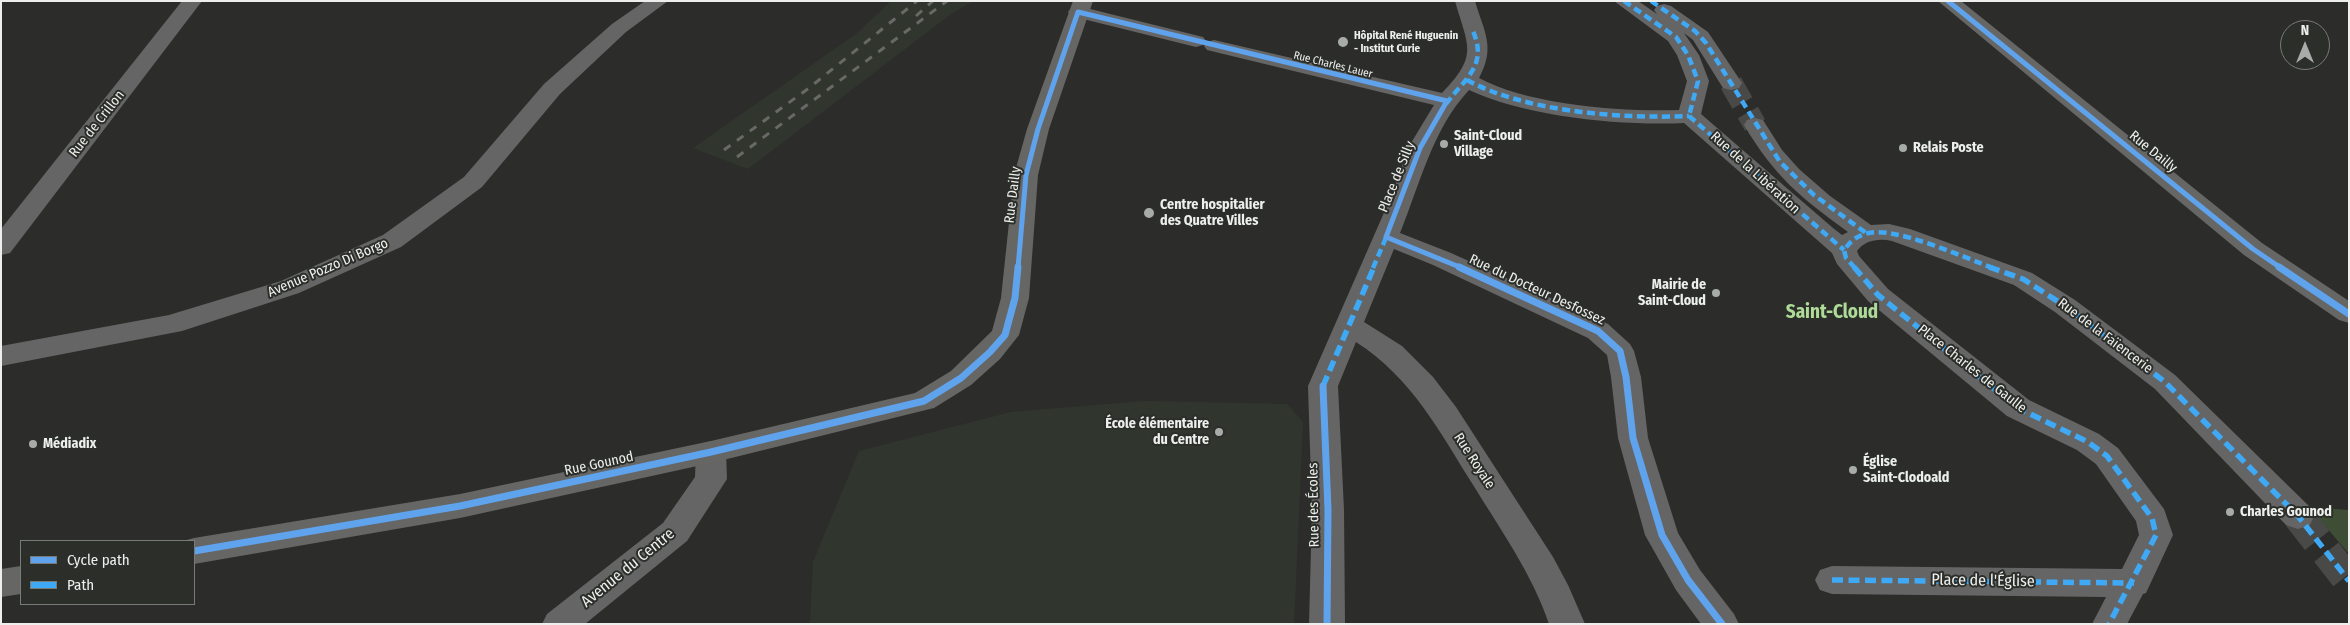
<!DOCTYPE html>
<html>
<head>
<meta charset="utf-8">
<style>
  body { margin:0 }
  #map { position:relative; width:2350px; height:625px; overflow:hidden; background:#2c2d2b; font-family:"Fira Sans Condensed",sans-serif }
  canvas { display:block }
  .frame { position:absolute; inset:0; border:2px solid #edefec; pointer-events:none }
  .legend { position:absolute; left:20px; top:540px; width:175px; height:65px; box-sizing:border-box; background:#2c2e2a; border:1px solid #797b78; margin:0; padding:6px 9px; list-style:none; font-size:15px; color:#edefec }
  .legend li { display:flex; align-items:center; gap:10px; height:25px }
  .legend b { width:25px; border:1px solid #797b78 }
  .north { position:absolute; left:2280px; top:20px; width:50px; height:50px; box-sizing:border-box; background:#2c2e2a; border:1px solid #797b78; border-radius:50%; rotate:0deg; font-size:14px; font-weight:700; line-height:20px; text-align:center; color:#edefec }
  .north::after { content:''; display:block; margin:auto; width:18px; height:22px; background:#a9aba8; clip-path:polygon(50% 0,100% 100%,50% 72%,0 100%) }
</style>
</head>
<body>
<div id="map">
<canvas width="2350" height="625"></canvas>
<div class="frame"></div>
<ul class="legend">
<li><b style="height:6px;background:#60a3ed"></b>Cycle path</li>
<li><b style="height:6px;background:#3fa9f5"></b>Path</li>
</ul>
<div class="north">N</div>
</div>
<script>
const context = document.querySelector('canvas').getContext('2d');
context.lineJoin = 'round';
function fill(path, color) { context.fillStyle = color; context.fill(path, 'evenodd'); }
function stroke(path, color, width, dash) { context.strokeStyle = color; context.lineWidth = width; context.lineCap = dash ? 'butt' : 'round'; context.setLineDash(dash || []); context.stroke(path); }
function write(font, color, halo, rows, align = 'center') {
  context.font = font + ' "Fira Sans Condensed",sans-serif'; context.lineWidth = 4; context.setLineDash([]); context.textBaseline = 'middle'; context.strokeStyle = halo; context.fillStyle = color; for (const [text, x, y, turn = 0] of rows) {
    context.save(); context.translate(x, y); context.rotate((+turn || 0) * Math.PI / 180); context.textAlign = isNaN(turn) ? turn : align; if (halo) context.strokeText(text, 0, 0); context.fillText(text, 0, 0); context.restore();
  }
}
const built = new Path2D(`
  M891,1H973L951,14L748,169L693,148L856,34Z
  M1145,401L1287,404L1303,422L1294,624H810L813,562L859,451L1011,412Z`);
const green = new Path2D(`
  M2309,507L2349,510V554Z`);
const minorTunnelFar1 = new Path2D(`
  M1731,83L1755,125`);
const minorTunnel = new Path2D(`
  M2298,516L2349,581`);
const minor = new Path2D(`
  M182,1H202L10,253L1,255V229Z
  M645,1H668L626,32L560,94L482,187L401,247L299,293L182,331L1,366V346L169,315L281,281L383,235L464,177L544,84L612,24Z
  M1455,1H1475C1484,32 1496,47 1479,78C1528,105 1623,112 1679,110L1687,81L1677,55L1668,41L1614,1H1638L1657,14L1654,10L1657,6L1664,4L1671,6L1708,32L1742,83L1739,88L1731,90L1723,88L1693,40L1684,33L1699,55L1709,81L1701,114L1833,228L1842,235L1848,232C1800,197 1775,177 1744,125L1747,120L1755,118L1763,120L1782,150L1799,169L1830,196L1871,225L1889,224L1910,229L2032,273L2075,300L2175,375L2310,507L2314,516L2310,525L2298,529L2286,525L2155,389L2055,312L2014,285L1892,241C1879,238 1865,240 1857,251L1859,256L1888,289L2029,400L2099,434L2118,448L2164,509L2173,535L2146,593L2143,594L2127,624H2092L2106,597L1832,594L1820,590L1815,580L1820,570L1832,566L2122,569L2139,535L2136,521L2096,464L2077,450L2007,416L1868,301L1837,264L1832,253L1684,123C1621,126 1527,117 1469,90C1432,130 1420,184 1400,233L1451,253L1608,324L1630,344L1634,351L1641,377L1648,438L1678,533L1700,570L1734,614L1739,624H1701L1676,590L1645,535L1618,438L1611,377L1607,355L1588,338L1433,265L1394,249L1364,322L1402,346L1433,377L1456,407L1553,557L1568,585L1585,624H1549C1532,574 1502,532 1475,488C1439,431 1413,379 1356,342L1338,386L1344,510L1345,624H1309L1312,510L1308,386L1390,199L1408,148L1434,105L1207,50L1204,46L1207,42L1214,40L1442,93C1479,55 1468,47 1455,1Z
  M1078,6L1203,37L1206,41L1203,45L1196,47L1071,16L1068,12L1071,8Z
  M711,441L722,444L726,452L727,479L687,541L585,624H542L547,614L663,523L695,477L696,452L700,444Z`);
const major = new Path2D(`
  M1073,1H1093L1049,129L1038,175L1029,298L1019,335L1000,359L971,385L934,408L711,463L460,518L194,564V541H183L194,538L460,494L711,441L915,393L951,371L992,331L1001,298L1014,175L1027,129Z
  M1938,1H1961L2262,243L2349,301V323L2339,320L2244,255Z
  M21,566V594L1,597V569Z`);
const rail = new Path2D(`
  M916,16L933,1
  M724,150L809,88L917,1
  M737,157L947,1`);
const quietFar1 = new Path2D(`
  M1624,1L1676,37L1688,55L1698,81L1689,116
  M1651,1L1695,31L1706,43L1780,162L1814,195L1866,233
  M1467,80C1525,112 1623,119 1689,116
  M1446,104C1465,78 1488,66 1473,31
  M1689,116L1844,250
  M1373,268L1388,233
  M1855,268L1846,258L1844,250C1850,242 1855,237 1865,234C1891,224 1965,258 1993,268`);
const quiet = new Path2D(`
  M1854,267L1878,295L2018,408L2088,442L2107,456L2152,518L2156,535L2109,624
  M1989,267L2023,279L2065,306L2165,382L2298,516L2349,581
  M1323,386L1374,267
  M1832,580L2134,583`);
const cyclewayFar1 = new Path2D(`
  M1948,1L2253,249L2281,268
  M1018,268L1026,175L1038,129L1078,12L1447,101L1420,148L1386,237L1462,268`);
const cycleway = new Path2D(`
  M1459,267L1598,331L1620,351L1626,377L1633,438L1662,535L1688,580L1722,624
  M2279,267L2349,314
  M1323,386L1328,510L1327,624
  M194,551L460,506L711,452L924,401L961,378L990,352L1005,335L1015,298L1018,267`);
const markers = [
  [1343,42,6,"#a9aba8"],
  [1444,144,5,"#a9aba8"],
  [1903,148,5,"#a9aba8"],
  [1149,213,6,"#a9aba8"],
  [1716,293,5,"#a9aba8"],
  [1219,432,5,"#a9aba8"],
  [33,444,5,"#a9aba8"],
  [1853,470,5,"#a9aba8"],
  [2230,512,5,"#a9aba8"]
];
const farPoinames = [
  ["Hôpital René Huguenin",1354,36],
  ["- Institut Curie",1354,49]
];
const farStreetnames = [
  ["Rue Charles Lauer",1333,65,14]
];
const streetNames = [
  ["Rue de Crillon",97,124,-52],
  ["Rue Dailly",2153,152,39],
  ["Rue de la Libération",1755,173,42],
  ["Place de Silly",1397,177,-68],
  ["Rue Dailly",1013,195,-83],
  ["Avenue Pozzo Di Borgo",328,268,-23],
  ["Rue du Docteur Desfossez",1537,290,25],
  ["Rue de la Faïencerie",2105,336,37],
  ["Place Charles de Gaulle",1972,369,38],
  ["Rue Royale",1474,461,57],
  ["Rue Gounod",599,464,-12],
  ["Rue des Écoles",1314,505,-91]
];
const poiNames = [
  ["Saint-Cloud",1454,136],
  ["Village",1454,152],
  ["Relais Poste",1913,148],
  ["Centre hospitalier",1160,205],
  ["des Quatre Villes",1160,221],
  ["Mairie de",1706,285,"right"],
  ["Saint-Cloud",1706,301,"right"],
  ["École élémentaire",1209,424,"right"],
  ["du Centre",1209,440,"right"],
  ["Médiadix",43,444],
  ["Église",1863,462],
  ["Saint-Clodoald",1863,478],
  ["Charles Gounod",2240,512]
];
const nearStreetnames = [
  ["Avenue du Centre",628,568,-39],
  ["Place de l'Église",1983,581,1]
];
const districtNames = [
  ["Saint-Cloud",1832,313]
];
fill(built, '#30362e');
fill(green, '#3d4e35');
stroke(minorTunnelFar1, '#494a48', 23, [23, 11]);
stroke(minorTunnel, '#494a48', 31, [31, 15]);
fill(minor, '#656565');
fill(major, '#666665');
stroke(rail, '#686866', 3, [8, 8]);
stroke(quietFar1, '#3fa9f5', 4.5, [8, 4.5]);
stroke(quiet, '#3fa9f5', 5.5, [11, 5.5]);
stroke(cyclewayFar1, '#60a3ed', 5);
stroke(cycleway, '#60a3ed', 7);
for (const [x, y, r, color] of markers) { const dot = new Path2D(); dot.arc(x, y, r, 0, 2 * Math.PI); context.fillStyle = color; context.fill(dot); stroke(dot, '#2c2e2a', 2); }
write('bold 11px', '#edefec', '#2c2e2a', farPoinames, 'left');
write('11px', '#edefec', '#2c2e2a', farStreetnames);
write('14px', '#edefec', '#2c2e2a', streetNames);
write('bold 14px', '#edefec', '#2c2e2a', poiNames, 'left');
write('16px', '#edefec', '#2c2e2a', nearStreetnames);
write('bold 19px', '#afdb99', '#2c2e2a', districtNames);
</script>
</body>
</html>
